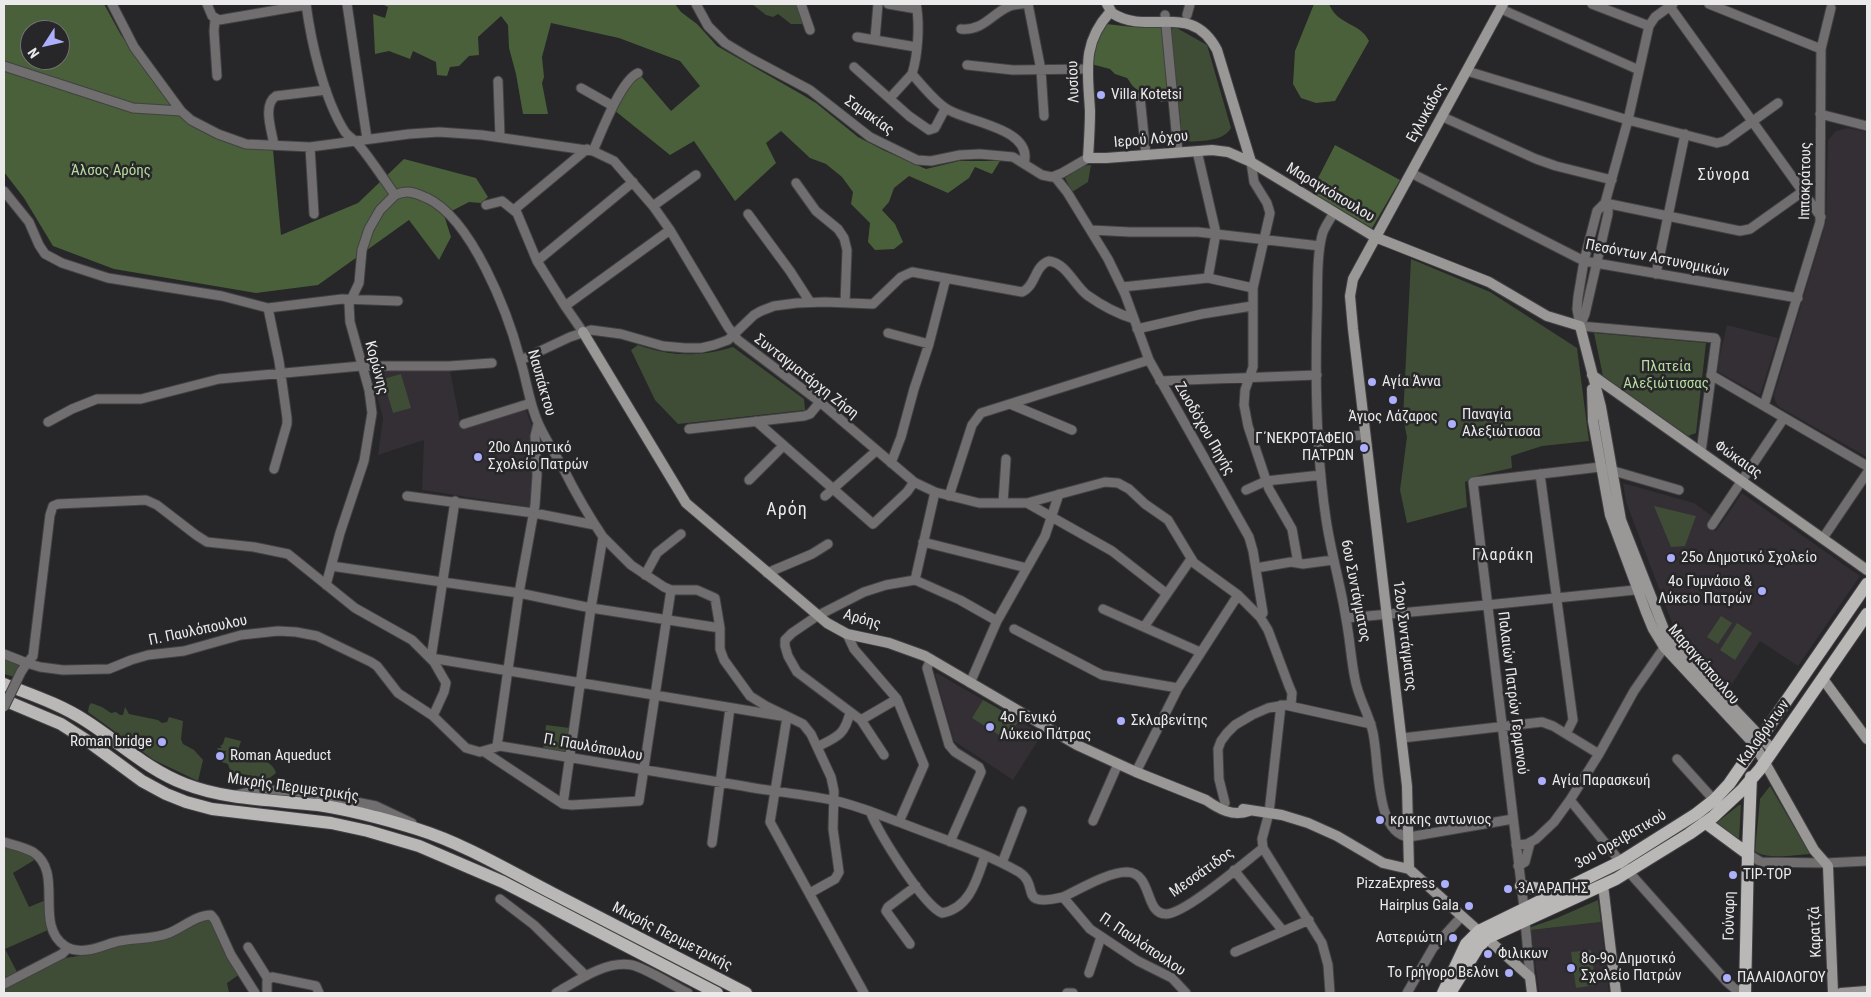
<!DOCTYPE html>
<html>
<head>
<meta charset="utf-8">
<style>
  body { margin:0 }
  #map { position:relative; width:1871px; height:997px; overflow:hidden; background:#272628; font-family:"Roboto Condensed",sans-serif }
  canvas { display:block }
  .frame { position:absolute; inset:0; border:5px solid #ebeaeb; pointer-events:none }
  .north { position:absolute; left:20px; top:20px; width:50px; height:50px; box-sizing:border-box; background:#272628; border:1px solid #757476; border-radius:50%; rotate:235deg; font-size:14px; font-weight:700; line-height:20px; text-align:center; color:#ebeaeb }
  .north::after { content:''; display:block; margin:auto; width:18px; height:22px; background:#acaffb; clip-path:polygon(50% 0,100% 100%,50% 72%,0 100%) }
</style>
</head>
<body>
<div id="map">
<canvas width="1871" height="997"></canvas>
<div class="frame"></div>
<div class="north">N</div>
</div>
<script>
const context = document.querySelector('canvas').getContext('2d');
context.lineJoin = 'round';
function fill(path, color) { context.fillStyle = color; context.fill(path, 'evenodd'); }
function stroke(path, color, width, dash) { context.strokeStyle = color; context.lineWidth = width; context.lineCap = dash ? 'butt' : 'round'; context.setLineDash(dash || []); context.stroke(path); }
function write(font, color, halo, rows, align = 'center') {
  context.font = font + ' "Roboto Condensed",sans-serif'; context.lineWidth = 5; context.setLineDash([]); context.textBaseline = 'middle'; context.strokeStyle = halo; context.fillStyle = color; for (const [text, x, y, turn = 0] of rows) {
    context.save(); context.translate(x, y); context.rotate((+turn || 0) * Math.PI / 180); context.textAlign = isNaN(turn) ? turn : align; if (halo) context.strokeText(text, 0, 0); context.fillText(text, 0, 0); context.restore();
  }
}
const built = new Path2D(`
  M1847,128L1867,132V457L1779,407L1775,401L1774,395L1826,222L1828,140L1836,131Z
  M1727,325L1778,338L1760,395L1718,372L1719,359Z
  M393,369L450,370L461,428L525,408L532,426L531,442L534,473L531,507L422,490L424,440L378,455L383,418L372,377Z
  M1623,483L1694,503L1712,516L1706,525L1716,531L1742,493L1860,576L1798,666L1760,641L1726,693L1679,641L1626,502Z
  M937,673L1042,734L1013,780L954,741L935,674Z
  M1601,922L1609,993H1539L1531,930Z`);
const green = new Path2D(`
  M752,4H798L805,24H791L778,14L773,17L766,15Z
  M1175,27L1207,45L1231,128C1223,143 1195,141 1180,142L1179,128L1181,126L1171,32L1172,28Z
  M1091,165L1088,182L1072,192L1065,178L1082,166Z
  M1411,259L1490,292L1577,348L1589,441L1542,446L1511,456L1512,468L1480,475L1465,482L1467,507L1407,523L1400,490L1407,437L1403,418Z
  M1594,333L1706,343L1696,433L1688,436L1603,376Z
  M638,345C672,357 699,357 733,347L804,399L805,410L678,424L655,400L631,350Z
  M401,374L411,408L393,413L383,379Z
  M1654,506L1696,516L1685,546L1671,547Z
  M1721,616L1732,623L1718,644L1707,637Z
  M1737,623L1752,633L1735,660L1720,650Z
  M4,658L20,663L14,677L4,674Z
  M983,700L1019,720L1007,740L972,718Z
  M91,703L102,707L111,713L116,712L120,715H123L125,707L129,714L158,720L162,723L167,722L169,717L183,721L181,739L183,744L194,750L203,760L198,781L154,760L88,712L89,706Z
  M546,725L570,728L567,752L543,749Z
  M225,737L241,741L237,753C250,756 273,759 276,773L262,784C246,781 233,782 228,764L222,762L220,756H225L226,750L225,751L218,750L217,748H222L220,746L223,744Z
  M1770,786L1810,854C1796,855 1766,860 1755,851L1760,799Z
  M1739,805H1741L1739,840H1738L1715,824Z
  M4,846L29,854L36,859L13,873L29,907L46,900L48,930L5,949L17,972L4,979Z
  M1598,900L1601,922L1531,930V927L1557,918Z
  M209,918L240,974L227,983L229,993H4V989L65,958L86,955L130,942L167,939Z
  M1591,950L1596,985L1576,988L1571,952Z`);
const forest = new Path2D(`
  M4,4H104L121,35L188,122L232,144L245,148L273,150L281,235L358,203L404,159L476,178L488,197L481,203L469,202L444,215L451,237L439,260L409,220L318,285L256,293L114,269L53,246L24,198L4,172ZM30,30H60V60H30Z
  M382,4H675L681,12L697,24L717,46L801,94L816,103L858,137L883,150L926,169L959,161H1000L992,174L975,167L969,178L948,193L909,176L894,188L889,202L882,210L895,224L903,242L894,249L875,250L868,242L870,223L851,204L853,192L842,177L826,164L810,158L781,131L766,143L776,163L735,201L694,141L670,155L614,110L628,85L641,76L671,111L700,86L680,61L619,38L551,23L542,57L544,77L542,83L548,114H523L516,74L509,48L508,25L501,16L478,37L479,55L469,56L459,66L450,67L447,76L437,75L436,62L413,51L410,59L389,51L375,54L373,14L385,18L388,7Z
  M1314,4H1329C1338,26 1360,22 1369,41L1335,101L1316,103L1301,98L1293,84L1295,51Z
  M1161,21L1168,101L1161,102C1152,93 1147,96 1138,90C1132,87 1131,83 1127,78L1115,74L1110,69L1091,64L1097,40L1106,24L1133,27Z
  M1335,145L1400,180L1372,228L1317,196L1316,182Z`);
const street = new Path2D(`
  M112,4L134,47L181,111
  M207,4L212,16L219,20L306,5
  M306,4C311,42 324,99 345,132C349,137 355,140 359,145C372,161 383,178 395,195C408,189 415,193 427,198C472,219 508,313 520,359C527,381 529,404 539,425C546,440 555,454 563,468C575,492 588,515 603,537L591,608L563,804
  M347,4L367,139
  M696,4L708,26L725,43L750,58L810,90L870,137L917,160L931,161L960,155L980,154L1013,157L1042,175L1052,177L1062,173L1088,158
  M801,4L810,30
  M888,4L917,9
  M916,4C920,23 918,55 912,74C921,84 935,102 947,109C969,123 1034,128 1024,164
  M1028,4L1041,70L1044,116
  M1592,4L1649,26
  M1668,4L1821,217
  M1709,4L1821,49
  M1501,9L1639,70
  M1165,15L1178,152
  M1187,15L1190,4
  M215,19L214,31L217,76
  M961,29C984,31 992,13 1010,6C1014,5 1018,4 1022,4
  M857,37L916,47
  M875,39L878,4
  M967,65L1013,70L1087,69
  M4,66L133,108L181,111L191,120L218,134L246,144L310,147L409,134L439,132L482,135L593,151L614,161L653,206L670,230L728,327L738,340L820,402L914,482L935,492L979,503H1027L1105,482L1118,483L1129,489L1145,504L1168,520L1194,563L1238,595L1260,617L1268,630L1289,686L1292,693L1291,705
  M854,67L909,116L929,130L935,128L945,109
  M1467,71L1628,120L1717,143L1725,141L1778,103
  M498,81L500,137
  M581,88L613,106
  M1140,97L1146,155
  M890,98L912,74
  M1820,114L1867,126
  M1443,117L1536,159L1556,166L1612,180
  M274,145C272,131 262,105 276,96L326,90
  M310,147L314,214
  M593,151C601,133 621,80 638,73
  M1197,151L1216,233L1208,278
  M1251,162L1254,182L1267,203L1270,213L1253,288V367L1245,390L1244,405L1248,426L1269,489L1292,529L1298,563
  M1411,173L1584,261L1798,298
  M1055,177L1067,192L1108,259L1125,294L1149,360L1249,537L1253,551L1263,613L1260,617
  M796,183L816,211L838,229L844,238L847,250L845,303
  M4,191L29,222L39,245L45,254L62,263L108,278L222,296L268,308L342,299L398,301
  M1605,203L1740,231L1750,229L1802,192
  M486,205L502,201L517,213L537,261L565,306
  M653,206L696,175
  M515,209L587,149
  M1334,213C1330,219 1326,225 1323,232C1316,254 1318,291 1317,315C1315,383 1316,452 1326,519C1331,553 1341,586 1346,619C1350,639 1351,660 1355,679C1358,697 1368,712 1372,729C1380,755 1373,833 1409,837L1513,819
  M748,214L790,271L810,302
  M1091,230L1130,232H1198L1320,246
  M537,261L633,182
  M1656,274L1685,134
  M1122,287L1208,278L1253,288
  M268,308L279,361L287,418V424L274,469
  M1580,326L1585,314L1608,214V209L1605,203L1628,120L1649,26L1655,17L1673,4
  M1580,326L1715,338L1716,340L1701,452
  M1580,326L1577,309L1578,297L1584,261L1597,211L1605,203
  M1137,329L1202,314L1252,306
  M583,332L565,306L670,230
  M888,333L929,344
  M521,360L570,337L591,330L621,334L663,346L685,348H701L714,345L728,340L754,315L761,311L774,306L797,303L825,302L873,304L901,277L912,272L1022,292C1036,286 1034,266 1049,261C1066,263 1075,286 1087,295C1101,305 1118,314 1134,319
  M1711,375L1867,466
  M1160,381L1317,375
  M1010,404L1072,430
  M1764,406L1820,222L1821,49L1831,8
  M756,421L873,524L907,492L914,482
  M48,422L72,409L97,399H141L219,379L361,366H449L492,363
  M464,424L531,403
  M689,429L804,416L810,414L820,402
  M1319,438L1365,435
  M891,463L901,437L914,389L929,344L946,278
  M1540,474L1573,720L1566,734
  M749,480L783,446
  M1246,490L1266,481L1321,475
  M407,496L534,513L595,525
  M825,496L876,451
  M949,496L972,425L981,413L1149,360
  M455,501L431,658L787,717L770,822L864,993
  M1003,503L1006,459
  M1027,503L1112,551L1167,594
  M1712,525L1784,418
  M603,537L631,565L664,587L671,590H697L715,598L720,628V649L724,660L750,696L766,706L803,724L811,734L831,777L834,791L833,829L839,872L835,879L810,893
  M1823,538L1867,473
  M923,542L1027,568
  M331,566L519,593L591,608L720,628
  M1256,568L1291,562L1303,564L1333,560
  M767,573L812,554L828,544
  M645,575L657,553L681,534
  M915,580L960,600L997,621
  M326,585L340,533L364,461L372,413L369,390L350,322L349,304L359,283L362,250L369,229L380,210L395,195
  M1103,609L1200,652
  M1346,618L1487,605L1645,589
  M1144,627L1191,559
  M1014,629L1102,675L1178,688
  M847,634L854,649L897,699L924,765L899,822
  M4,654L27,663L33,656L50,515L53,506L58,504L146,500L157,505L196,535L207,542L254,547L288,554L355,608L412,640L434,662L446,683L444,692L433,716
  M931,659L927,668L949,745L955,752L979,767L981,772L950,842
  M21,672L27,663L40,667L63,670L109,669L131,660L148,655L184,651L241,635L278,631L296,632L317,636L371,662L377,666L398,693L433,716L466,748L480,752L500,746C581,760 662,772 743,786C774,792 806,794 836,801C859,806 882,816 904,824C942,839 984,852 1019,872C1041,886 1016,908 1063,897L1090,929L1138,961L1172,978L1186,993
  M970,683L997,621L1045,536L1059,494
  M1281,705L1269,813L1262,839L1263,848L1322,943L1328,965L1330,993
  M861,720L897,699
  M1402,738L1542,722L1553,726L1599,754
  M497,746L519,593L535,505L537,475L535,436L538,424
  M817,747C837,737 845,735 850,712
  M483,751L563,804L572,805L639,801L671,590
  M884,755L861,720L797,672L788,656L785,646V640L792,633L817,616L864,592L886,585L915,580L935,492
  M1677,759L1714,800
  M1136,772L1178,688L1238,595
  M236,795L263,789L311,793L376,806L412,823
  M1570,800L1628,871L1727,982L1740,993
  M1225,803L1219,779L1218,749L1221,741L1227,733L1235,725L1252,715L1268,708L1285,705L1371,724
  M870,811C878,832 923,905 942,913C970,908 977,879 985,856
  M1093,821L1118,764
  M4,842C13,845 24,847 33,852C65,873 33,924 65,946C71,950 79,951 87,950C98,949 109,943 120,941C136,938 154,939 169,933C182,928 196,915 211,915L215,920L231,955L255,993
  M712,843L730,708
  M1516,845L1527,844L1536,839L1554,822L1570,800L1599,754L1634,691L1668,642
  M1748,854L1761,862L1826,863L1867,861
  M1002,863L1022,811
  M1518,866L1525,862L1530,843
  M1234,870L1283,931
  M1063,897C1080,889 1108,872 1127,872C1153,873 1144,914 1166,914C1185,914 1245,862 1263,848
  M500,899L534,925L586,976
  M1524,908L1473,482L1600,467L1679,490
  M1525,920L1530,977
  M910,944L886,911L888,907L916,886
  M248,947L268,979
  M1235,952L1309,920
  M1089,973L1101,937
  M4,984L62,954L68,948
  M267,993V981L272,977L316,986L319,993
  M556,993C577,981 606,960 632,965C645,968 674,986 688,993
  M1067,993H1073
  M1407,993L1433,948L1462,916`);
const secondary = new Path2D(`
  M1107,4L1112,13C1149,37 1191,0 1217,50L1251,162
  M1110,12C1081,44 1088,72 1090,111C1090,127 1089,142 1088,158H1106L1212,150L1228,152L1251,162L1375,237L1489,282L1547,316L1580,326L1601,407L1621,520L1665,632L1675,647L1773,750
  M583,332L686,503L827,623L847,634L889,643L925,656L1077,745L1136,772L1206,800C1219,809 1233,817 1249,811
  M1592,375L1867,570
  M1592,389L1593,421L1610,515L1646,612L1653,629L1664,647L1755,745L1814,850L1828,866L1833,993
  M1823,679L1867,739
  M1243,809L1282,815L1308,823L1337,836L1383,863L1409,869L1530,977L1532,993
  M1409,869L1407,786L1353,329L1350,296L1353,279L1503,4
  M1603,885L1616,993
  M1841,993L1867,991`);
const primary = new Path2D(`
  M4,684C32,695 60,704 86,721C119,742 148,770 185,784C226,800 274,800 318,805C351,810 385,819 417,829C465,844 509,871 554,894C618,927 682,960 746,993
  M4,700L61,724L89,742L142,781L166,794L186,802L212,809L331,823L368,831L419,846L503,882L717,993
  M1706,823L1748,854
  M1521,886L1557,892
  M1443,993L1466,944L1479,931L1620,862L1696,814L1714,800L1729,784L1867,584
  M1450,993L1477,949L1487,938L1616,879L1689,834L1713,817L1742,790L1760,769L1867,614
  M1745,993L1748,854L1751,777`);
const streetBridge = new Path2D(`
  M4,707L21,672`);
const markers = [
  [1101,95,5,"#acaffb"],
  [1372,382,5,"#acaffb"],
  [1393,400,5,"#acaffb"],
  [1452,424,5,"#acaffb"],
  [1364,448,5,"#acaffb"],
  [478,457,5,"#acaffb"],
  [1671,558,5,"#acaffb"],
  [1762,591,5,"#acaffb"],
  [1121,721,5,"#acaffb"],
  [990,727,5,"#acaffb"],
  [162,742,5,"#acaffb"],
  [220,756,5,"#acaffb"],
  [1542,781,5,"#acaffb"],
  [1380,820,5,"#acaffb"],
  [1733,875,5,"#acaffb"],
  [1445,884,5,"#acaffb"],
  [1508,889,5,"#acaffb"],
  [1469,906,5,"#acaffb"],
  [1453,938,5,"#acaffb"],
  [1488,954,5,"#acaffb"],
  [1571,968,5,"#acaffb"],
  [1509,973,5,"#acaffb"],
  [1727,978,5,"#acaffb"]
];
const streetNames = [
  ["Λυσίου",1074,82,-92],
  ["Εγλυκάδος",1427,113,-61],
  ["Σαμακίας",869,116,35],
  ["Ιερού Λόχου",1151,140,-5],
  ["Ιπποκράτους",1806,181,-89],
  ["Μαραγκόπουλου",1330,193,31],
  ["Πεσόντων Αστυνομικών",1657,259,11],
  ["Κορώνης",376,368,75],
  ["Συνταγματάρχη Ζήση",806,377,38],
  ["Ναυπάκτου",541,383,74],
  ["Ζωοδόχου Πηγής",1204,429,60],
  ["Φώκαιας",1738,460,35],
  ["6ου Συντάγματος",1355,591,79],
  ["Αρόης",862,620,16],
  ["Π. Παυλόπουλου",198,631,-12],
  ["12ου Συντάγματος",1404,636,83],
  ["Μαραγκόπουλου",1703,665,49],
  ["Παλαιών Πατρών Γερμανού",1512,693,83],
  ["Καλαβρύτων",1764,733,-54],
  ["Π. Παυλόπουλου",593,748,10],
  ["Μικρής Περιμετρικής",293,788,8],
  ["3ου Ορειβατικού",1621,840,-30],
  ["Μεσσάτιδος",1202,873,-35],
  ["Γούναρη",1730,916,-89],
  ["Καρατζά",1816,932,-92],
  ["Μικρής Περιμετρικής",672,937,27],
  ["Π. Παυλόπουλου",1142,945,34]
];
const poiNames = [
  ["Villa Kotetsi",1111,95],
  ["Αγία Άννα",1382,382],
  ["Παναγία",1462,415],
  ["Αλεξιώτισσα",1462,432],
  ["Άγιος Λάζαρος",1393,417,"center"],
  ["Γ΄ΝΕΚΡΟΤΑΦΕΙΟ",1354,439,"right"],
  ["ΠΑΤΡΩΝ",1354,456,"right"],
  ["20ο Δημοτικό",488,448],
  ["Σχολείο Πατρών",488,465],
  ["25ο Δημοτικό Σχολείο",1681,558],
  ["4ο Γυμνάσιο &",1752,582,"right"],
  ["Λύκειο Πατρών",1752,599,"right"],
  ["4ο Γενικό",1000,718],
  ["Λύκειο Πάτρας",1000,735],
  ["Σκλαβενίτης",1131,721],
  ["Roman bridge",152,742,"right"],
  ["Roman Aqueduct",230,756],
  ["Αγία Παρασκευή",1552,781],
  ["κρικης αντωνιος",1390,820],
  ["TIP-TOP",1743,875],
  ["PizzaExpress",1435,884,"right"],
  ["3Α ΑΡΑΠΗΣ",1518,889],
  ["Hairplus Gala",1459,906,"right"],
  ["Αστεριώτη",1443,938,"right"],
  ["Φιλικων",1498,954],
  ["8o-9ο Δημοτικό",1581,959],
  ["Σχολείο Πατρών",1581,976],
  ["Το Γρήγορο Βελόνι",1499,973,"right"],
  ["ΠΑΛΑΙΟΛΟΓΟΥ",1737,978]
];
const parkNames = [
  ["Άλσος Αρόης",111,171],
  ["Πλατεία",1666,367],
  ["Αλεξιώτισσας",1666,384]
];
const neighbourhoodNames = [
  ["Σύνορα",1724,176],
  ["Γλαράκη",1503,556]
];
const quarterNames = [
  ["Αρόη",787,510]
];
fill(built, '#342e35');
fill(green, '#3f4d36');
fill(forest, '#49603a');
stroke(street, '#424143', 11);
stroke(secondary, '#424143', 12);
stroke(primary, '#424143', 14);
stroke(street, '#706e6e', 9);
stroke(secondary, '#9a9797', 10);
stroke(primary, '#bab7b7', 12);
stroke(streetBridge, '#424143', 11, []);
stroke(streetBridge, '#706e6e', 9);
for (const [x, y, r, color] of markers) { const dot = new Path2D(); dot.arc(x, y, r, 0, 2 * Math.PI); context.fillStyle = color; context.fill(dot); stroke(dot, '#272628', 2); }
write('15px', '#ebeaeb', '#272628', streetNames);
write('15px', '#ebeaeb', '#272628', poiNames, 'left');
write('15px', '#b6dd9d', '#272628', parkNames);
context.letterSpacing = '1px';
write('16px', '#ebeaeb', '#272628', neighbourhoodNames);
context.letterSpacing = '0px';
context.letterSpacing = '1px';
write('18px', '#ebeaeb', '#272628', quarterNames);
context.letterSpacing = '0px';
</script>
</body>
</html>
